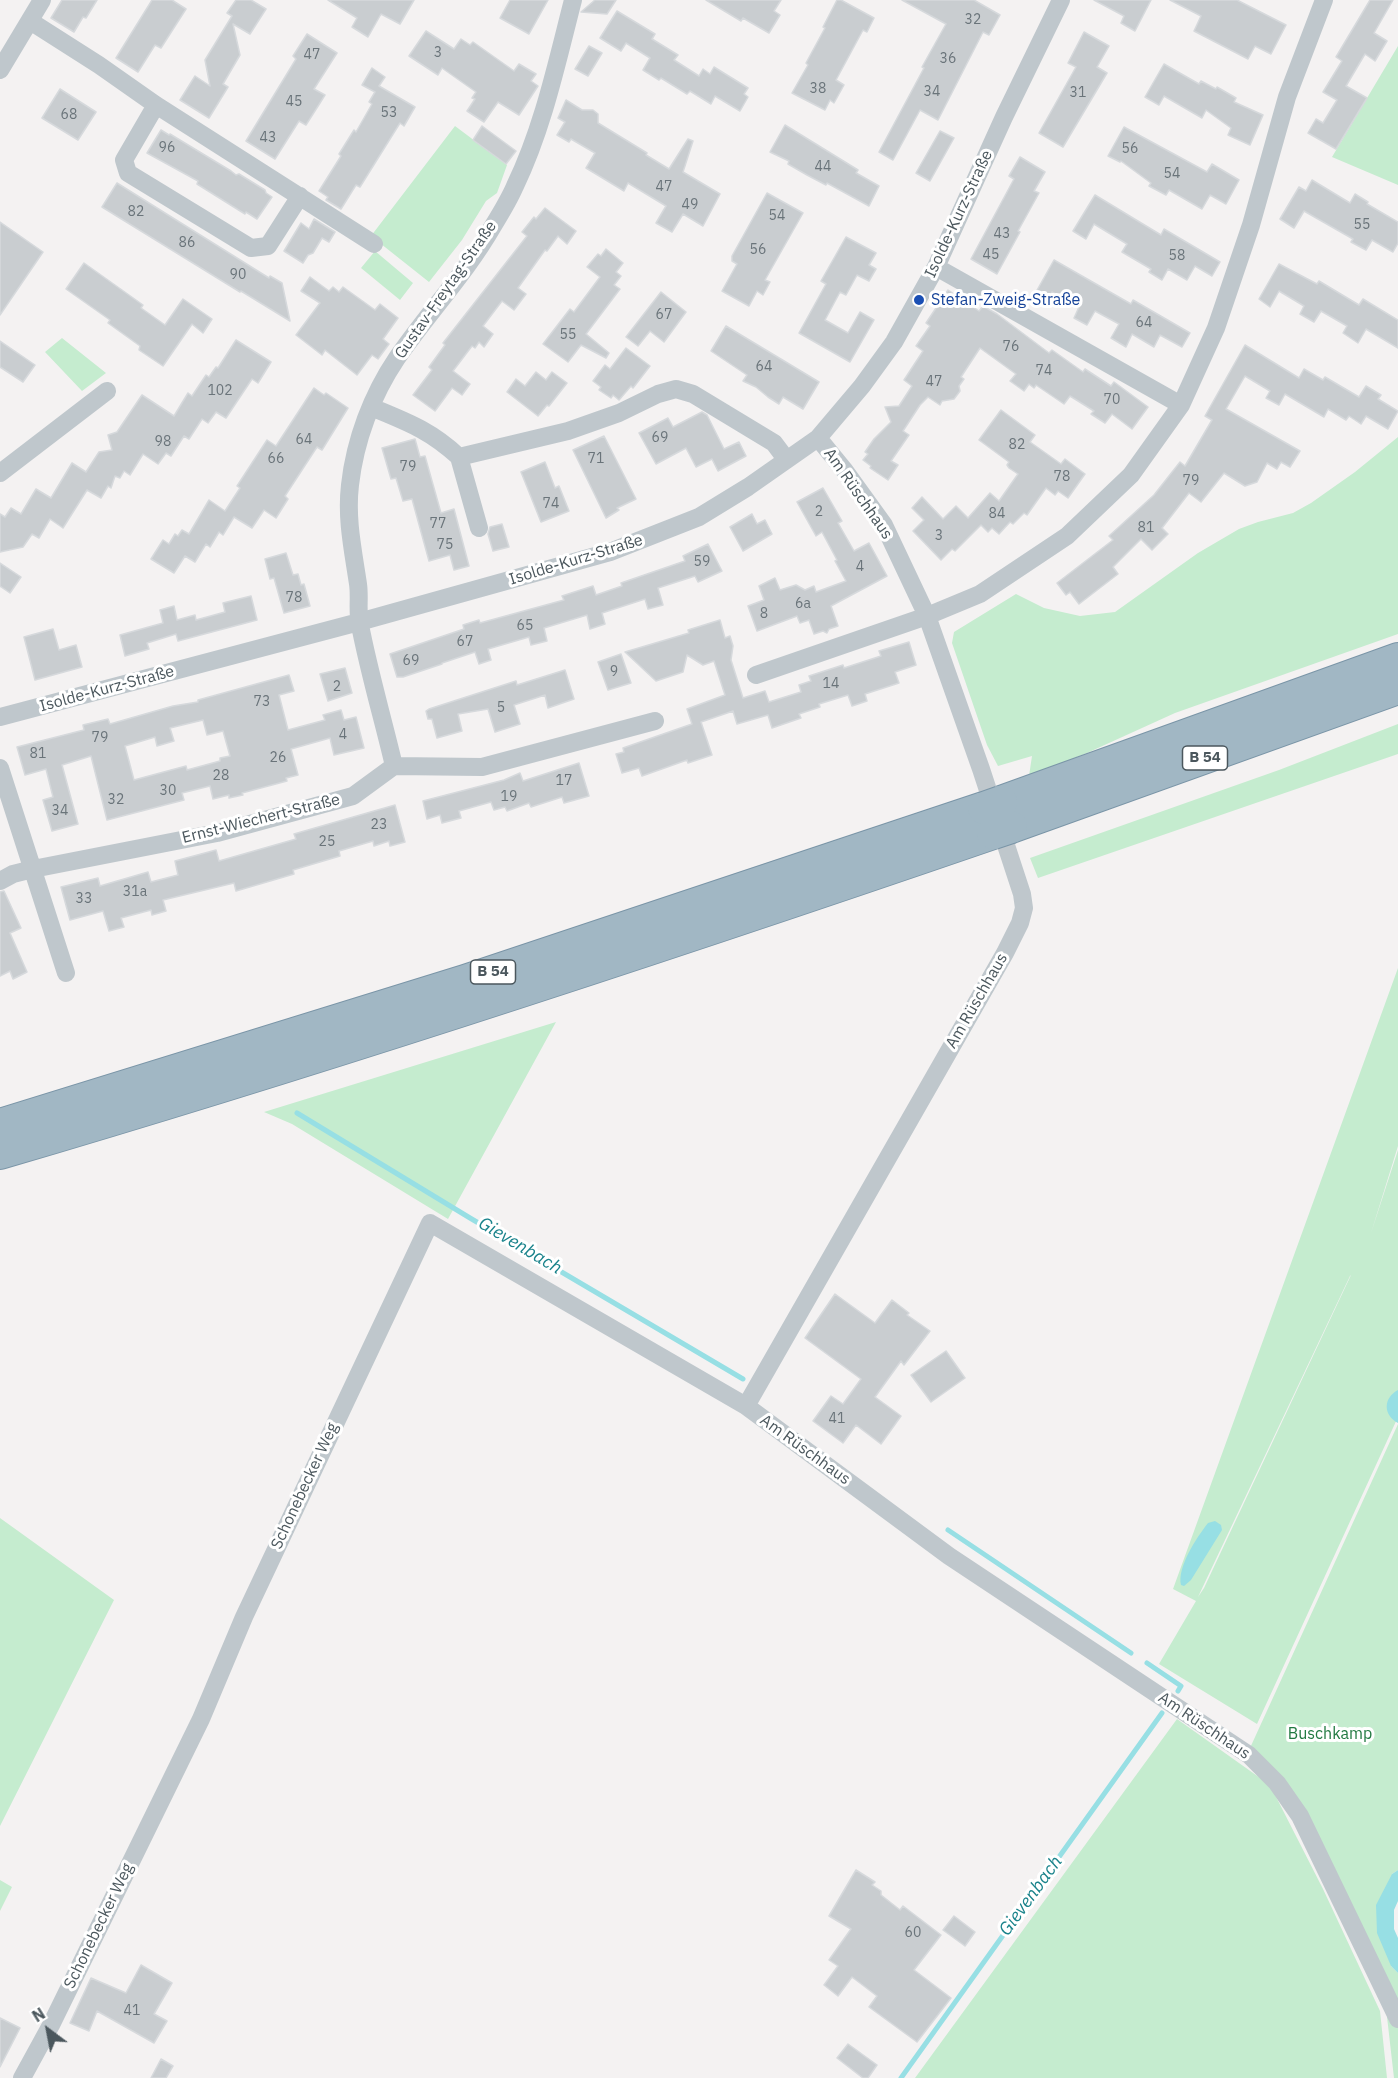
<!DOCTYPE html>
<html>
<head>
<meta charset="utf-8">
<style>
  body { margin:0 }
  #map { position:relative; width:1398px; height:2078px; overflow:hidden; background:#f4f2f2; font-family:"IBM Plex Sans",sans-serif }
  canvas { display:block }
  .north { position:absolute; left:18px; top:2000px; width:60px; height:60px; -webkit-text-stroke:4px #fff; paint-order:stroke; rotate:328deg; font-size:16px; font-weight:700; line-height:24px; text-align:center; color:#4b575d }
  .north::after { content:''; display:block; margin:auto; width:21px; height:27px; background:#4b575d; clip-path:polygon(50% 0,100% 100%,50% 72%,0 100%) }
</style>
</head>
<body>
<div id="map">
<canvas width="1398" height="2078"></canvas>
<div class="north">N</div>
</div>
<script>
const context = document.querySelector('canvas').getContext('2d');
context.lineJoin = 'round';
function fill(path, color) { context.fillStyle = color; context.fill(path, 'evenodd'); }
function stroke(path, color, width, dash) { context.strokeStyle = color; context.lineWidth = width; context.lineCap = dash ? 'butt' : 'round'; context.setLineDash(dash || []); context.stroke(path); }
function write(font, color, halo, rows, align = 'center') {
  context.font = font + ' "IBM Plex Sans",sans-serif'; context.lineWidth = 6; context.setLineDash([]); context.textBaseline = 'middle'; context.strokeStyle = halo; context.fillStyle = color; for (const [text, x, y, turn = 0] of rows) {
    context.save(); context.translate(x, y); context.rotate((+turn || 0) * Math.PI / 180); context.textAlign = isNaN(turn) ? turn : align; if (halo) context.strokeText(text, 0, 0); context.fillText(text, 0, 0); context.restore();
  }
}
const green = new Path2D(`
  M1398,46V185L1332,157Z
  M455,126L507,165L497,193L486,201L462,240L429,282L371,236Z
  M375,251L413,283L400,300L361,268Z
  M62,338L106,373L82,391L45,352Z
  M1398,437V634L1175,713L1087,753L1029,776L1032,756L998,766L987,745L952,643L954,632L1016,594L1044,608L1080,616L1115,612L1198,553L1239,529L1258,522L1293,513L1311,503L1355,472Z
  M1398,724V754L1038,878L1030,858L1279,770Z
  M1398,968V1146L1371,1233L1398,1150V1417L1257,1724L1159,1664L1196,1601L1173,1589ZM1351,1275L1204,1588L1198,1597L1350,1276Z
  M556,1022L448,1219L292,1124L264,1112Z
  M1398,1424V1870L1392,1874L1391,1966L1398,1973V2078H1394L1386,2008L1338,1884L1250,1748Z
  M0,1518L114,1600L0,1826Z
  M1177,1719L1270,1785L1323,1889L1380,2011L1387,2078H915Z
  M0,1880L12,1887L0,1911Z`);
const water = new Path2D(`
  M1398,1390V1423C1383,1415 1383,1398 1398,1390Z
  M1215,1521L1221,1525L1222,1530L1191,1580L1184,1586L1181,1585C1177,1567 1197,1537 1208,1523Z
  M1398,1870V1901L1394,1910V1929L1398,1938V1973L1391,1966L1377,1933L1376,1905L1392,1874Z`);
const stream = new Path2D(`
  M297,1113L470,1218L743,1379
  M948,1530L1131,1653
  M1147,1663L1181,1686L1178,1691
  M901,2078L1162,1713`);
const building = new Path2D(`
  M62,0H97L86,18L83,17L74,32L51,18Z
  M152,0H172L186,9L161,48L155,45L138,72L116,58Z
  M236,0H251L266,9L250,34L233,24L240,55L223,84L228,87L209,118L180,100L195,76L210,86L205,60L232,16L227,13Z
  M328,0H414L400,24L381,14L368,37L352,27L357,18Z
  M510,0H548L529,34L500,18Z
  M595,0H616L607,14L581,12Z
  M706,0H781L774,11L780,15L769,33L743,18L741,21Z
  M837,0H841L874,18L867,32L863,30L836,80L844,85L834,103L830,100L825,110L792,93L808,65L806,63L825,28L823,27Z
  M902,0H974L1000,15L989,35L983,32L938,120L920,110L893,160L879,152L924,68L922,67L946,24Z
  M1094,0H1151L1135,31L1121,23L1124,16Z
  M1170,0H1237L1286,25L1271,54L1255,46L1248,59L1194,31L1201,16Z
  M1370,0H1393L1374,33L1387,41L1375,61L1365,54L1346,86L1367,98L1336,149L1308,133L1316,119L1323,123L1337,100L1323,92L1342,61L1336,57Z
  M617,11L655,34L652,39L678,55L674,60L699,76L703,69L710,74L714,67L748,88L744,94L748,97L740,111L715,96L711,104L690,91L687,94L661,78L659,80L643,70L650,58L626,43L621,51L600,38Z
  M426,31L454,49L461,39L470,45L473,42L514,71L519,64L536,74L531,81L538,86L519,115L498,102L484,122L467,111L475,99L472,98L476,92L442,68L438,75L409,56Z
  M1084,32L1109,46L1097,67L1107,73L1063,147L1039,133L1076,67L1068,63Z
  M307,34L337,53L314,89L325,95L320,103L306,125L299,121L275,159L246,141L296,59L293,56Z
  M589,46L602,53L588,76L575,69Z
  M1164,64L1199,84L1201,81L1216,89L1217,87L1236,98L1234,102L1263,115L1250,145L1228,135L1231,128L1206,110L1202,118L1164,96L1159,105L1145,97Z
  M372,68L385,77L379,86L415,107L404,126L400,123L360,187L356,185L341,209L326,200L328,197L319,191L341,156L339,154L354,130L356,132L372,104L369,102L375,92L362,85Z
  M60,89L96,112L78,140L42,118Z
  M566,100L582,110H593L598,114V123L647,153L646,155L669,169L688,139L693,141L683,172L720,194L703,226L683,214L672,232L656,223L666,206L628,183L624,191L586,168L595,153L571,139L569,142L557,135L565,122L558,118Z
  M785,125L858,170L856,173L879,186L869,206L827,183L826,185L807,175L788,164L789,161L770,152Z
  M482,126L516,151L506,164L473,140Z
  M1124,127L1207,172L1212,164L1239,180L1226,204L1210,195L1202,209L1169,190L1166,195L1149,186L1151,183L1121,161L1120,162L1108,156Z
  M161,130L169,135L170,134L231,171L236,175L239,174L265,190L266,193L272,197L257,219L246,212L245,214L197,184L198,181L147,153Z
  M940,131L954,138L930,181L916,173Z
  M1020,157L1045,172L1034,191L1039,193L1018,231L1020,232L997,274L971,259L1014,179L1009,176Z
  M1312,180L1350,203L1355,194L1368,202L1367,204L1398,222V243L1393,252L1372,240L1366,250L1351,242L1353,239L1304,211L1294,228L1280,219L1299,187L1306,191Z
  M117,183L269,278L270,276L282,283L290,321L241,291L240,292L102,207Z
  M767,193L803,213L765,280L770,282L763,295L757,291L749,306L722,291L737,264L732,261V256Z
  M1095,195L1161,235L1164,229L1220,262L1212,276L1195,266L1187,280L1168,269L1162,280L1149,272L1151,269L1122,252L1127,244L1094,224L1086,239L1073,231Z
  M545,208L576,231L567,244L558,236L547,251L545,250L518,288L526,294L514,310L502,301L483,326L493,334L484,347L479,342L475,348L472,346L453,371L470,384L462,395L452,388L435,411L413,395L432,370L429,367L445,345L443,343L527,236L522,232L534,217L536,219Z
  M314,219L335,232L329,242L322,238L313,253L308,255L303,263L284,251L301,223L309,229Z
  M0,222L43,252L0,315Z
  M846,237L876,253L869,265L876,269L869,281L857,275L846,295L840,292L825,320L848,333L860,312L874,320L850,362L799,333L826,284L821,281Z
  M606,249L623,263L616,272L621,276L614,285L620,289L586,334L609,353L606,358L581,345L568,362L543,344L570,309L574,312L600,277L587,267L598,254L601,256Z
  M1054,260L1131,304L1133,300L1190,333L1182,347L1160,335L1154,347L1132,334L1126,347L1111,338L1119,324L1095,311L1087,325L1074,318L1079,307L1052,292L1048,299L1036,292Z
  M84,263L143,305L141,308L165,325L183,299L212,319L203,333L192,324L163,366L139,350L140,346L108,323L110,320L66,289Z
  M1279,264L1317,284L1319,281L1359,305L1363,299L1398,320V348L1366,329L1358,343L1343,333L1347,326L1321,311L1314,322L1300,314L1304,306L1279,291L1270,307L1259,299Z
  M310,277L329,291L333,287L339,292L343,287L375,310L380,304L398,318L383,339L389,344L378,359L372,355L357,375L325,350L322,355L296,335L320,303L301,291Z
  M948,290L979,311L983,306L997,314L1049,353L1052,350L1083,372L1085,369L1111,386L1114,382L1148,407L1132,429L1112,414L1105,423L1091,414L1094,411L1070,396L1064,404L1036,385L1034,388L1029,384L1024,391L1010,381L1016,374L980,348L961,377L964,379L959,386L960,391L954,399L942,401L940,405L928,397L920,405L903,431L909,435L891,461L898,465L888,480L870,468L871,466L863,460L868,454L865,452L874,439L891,422L885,407L899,406L912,386L904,380L923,351L916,346L930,326L926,323Z
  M661,292L686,312L664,342L650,331L638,346L626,337Z
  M726,326L819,382L803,409L783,397L779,404L768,397L756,387L743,381L747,375L711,351Z
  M236,340L271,362L258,383L252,379L226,418L216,412L208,423L202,419L189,439L184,436L171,456L166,453L158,464L143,454L130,475L124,471L120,478L115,476L111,488L108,486L101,498L87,490L63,528L50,519L39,538L32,534L23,547L0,552V514L5,517L11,508L21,514L36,489L51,498L72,463L86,472L99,452L112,450L108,435L117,432L142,395L174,416L188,393L192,396L206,375L209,377L216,367L218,368Z
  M0,341L35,365L23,382L0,367Z
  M1245,345L1299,378L1304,369L1323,380L1325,377L1359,397L1366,386L1381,395L1378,399L1398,411L1388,429L1366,416L1361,424L1349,416L1346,420L1328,409L1324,417L1285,394L1279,405L1266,398L1270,391L1245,376L1226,409L1300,451L1290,467L1281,462L1277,469L1267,463L1257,482L1245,486L1224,473L1201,502L1189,493L1162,528L1168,534L1152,550L1141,539L1113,567L1118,574L1079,604L1070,592L1066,595L1057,583L1113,540L1109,536L1154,495L1180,462L1185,466L1212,420L1205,416Z
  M626,348L650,366L633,388L631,386L619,400L613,395L611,398L599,390L601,387L593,381L605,365L610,369Z
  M536,372L546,380L552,372L567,383L549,406L547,405L538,416L507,392L516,379L525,386Z
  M314,388L324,395L326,393L348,408L322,450L317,447L285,496L288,499L276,518L264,510L252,528L234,517L223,535L219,532L210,547L206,544L195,562L185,556L174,573L151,559L163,540L169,544L175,534L178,536L182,530L189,534L209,500L225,511L240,488L237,486L267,440L276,446Z
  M1001,410L1035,435L1030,442L1061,464L1065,459L1085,474L1068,498L1058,491L1055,495L1046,488L1027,515L1024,513L1013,524L1010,522L999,534L992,528L988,532L981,525L955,551L952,549L941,560L913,531L924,520L912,508L922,497L943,519L956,506L968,518L990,493L999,501L1018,474L1009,468L1007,465L1009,462L979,440Z
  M702,412L707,415L724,449L739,442L746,456L718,471L712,459L696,467L686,448L656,464L639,433L668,418L673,427Z
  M604,436L636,499L617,508L619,510L606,518L573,450Z
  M415,439L420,457L425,456L441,513L454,509L469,566L454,570L450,555L429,561L412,499L403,501L396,478L391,479L382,448Z
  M545,462L555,488L559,486L569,511L541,522L521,472Z
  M823,488L842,521L838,523L854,551L869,543L887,576L831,606L838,626L829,629L827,633L823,631L814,634L809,620L800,623L797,616L757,631L748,606L764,600L759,586L775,578L780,590L796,585L805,590L814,586L816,592L846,581L835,561L837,560L822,532L816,536L797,502Z
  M752,514L757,524L765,520L772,534L743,551L730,527Z
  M502,524L509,547L493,551L488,534L490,527Z
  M708,544L722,571L698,582L695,576L658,588L663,605L648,609L645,599L602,613L605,624L590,629L587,615L544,628L547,641L531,645L529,637L488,649L491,660L479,664L475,652L442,663V664L403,677H397L390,654L464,629L463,625L479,620L480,623L564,600L562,596L593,586L596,595L622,586L621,583L685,561L683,556Z
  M286,553L293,575L298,574L301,585L304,584L310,606L284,613L274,578L270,579L265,559Z
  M0,563L21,577L10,593L0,586Z
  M251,596L257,620L178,641L176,634L147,643L149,649L125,656L120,635L163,623L160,610L174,606L177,620L195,615L196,620L225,612L223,603Z
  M720,620L725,638L730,636L733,646L731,660L743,698L765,691L769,702L801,692L799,685L811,681L809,676L843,665L844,668L881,656L879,651L909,642L916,665L895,672L899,683L865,694L867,701L852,706L848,695L819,704L820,707L799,714L801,718L772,728L768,715L737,724L733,711L701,722L712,755L688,763L687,760L642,776L639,768L622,773L616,754L624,752L623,748L692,724L687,709L725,695L714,661L703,665L687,655L683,672L656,681L625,652L689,633L688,630Z
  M53,629L59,650L76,645L82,667L35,680L24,637Z
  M621,654L631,683L608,690L598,662Z
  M345,668L352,693L328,701L320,674Z
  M565,670L574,699L548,708L545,695L514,705L520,724L495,732L488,709L458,714L462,731L437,738L432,719H428L426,711L429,709L516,681L517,685Z
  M289,675L294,691L279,695L288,730L325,720L323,715L341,710L344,720L356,717L364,748L334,755L330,738L291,749L298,775L286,778L287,781L242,793L243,795L229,798V795L213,799L210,786L182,793L184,800L107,820L91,756L62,765L78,824L52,831L43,800L53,797L46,769L25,775L17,747L84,730L83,725L108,719L110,724L173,706L198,702V700ZM203,720L207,735L223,731L230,756L220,758V761L187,770L186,766L134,780L125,746L155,737L157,746L174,741L170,728Z
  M579,763L589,796L564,803L562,797L531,807L529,803L507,811L505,807L494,810L491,802L459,811L461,818L442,823L440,815L427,819L423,801L504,780L520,773L523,781Z
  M395,805L405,842L390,846L389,841L374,846L373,841L339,851L340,856L293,870L294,874L236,891L234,883L163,900L166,911L152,915L151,910L121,918L124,927L109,931L103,911L70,920L61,887L98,878L100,886L148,872L151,882L178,875L175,861L216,850L219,861L296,839L294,834Z
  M4,891L21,928L10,933L27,972L13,979L10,971L0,976V892Z
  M835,1294L875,1323L892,1300L909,1313L907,1315L930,1331L904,1365L901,1361L875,1397L901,1416L881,1444L856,1425L843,1443L813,1421L831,1396L843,1404L861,1379L805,1338Z
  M946,1351L965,1378L931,1402L911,1375Z
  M856,1870L875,1882L872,1885L881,1891V1895L900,1910L903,1906L941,1935L914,1970L951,1998L917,2042L869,2007L877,1996L852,1977L838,1996L824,1985L838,1966L829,1960L851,1929L829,1916Z
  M954,1916L975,1932L965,1946L943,1930Z
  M141,1965L172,1983L154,2014L167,2021L154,2043L97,2011L89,2031L70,2023L91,1978L126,1993Z
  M0,2018L20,2028L0,2067Z
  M848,2044L877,2065L868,2078H863L837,2058Z
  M161,2059L173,2066L166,2078H151Z`);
const minor = new Path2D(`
  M30,21L99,65L156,105L374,244
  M0,70L42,0
  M156,105L124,160L128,173L251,248L268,246L300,196
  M936,267L1181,405
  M371,407C407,422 430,430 459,457L568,431L619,413L658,394L676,389L693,394L774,443L786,459
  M459,457L479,528
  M0,473L107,391
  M756,675L927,616L980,594L1067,536L1131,475L1181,405L1216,328L1251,225L1287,97L1324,0
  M0,717L359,622L610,552L699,517L748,487L818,438L862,386L894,342L936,267L1004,117L1061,0
  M394,766C383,719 369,672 360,625C357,611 360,597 358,584C353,550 346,519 350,485C355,440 372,395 397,358C428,313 466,273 493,226C501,213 509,200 515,186C543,128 557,62 573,0
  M0,768L66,973
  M0,881L13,874L33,869L217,833L353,796L394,766L482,767L655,721
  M746,1406L1005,953L1020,923L1024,908L1022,894L981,769L927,616L884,525L845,471L818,438
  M22,2078L51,2025L201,1719L244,1617L430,1223L746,1406L949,1556L1249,1755L1277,1783L1300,1816L1398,2019`);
const trunk = new Path2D(`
  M1001,802L1398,659
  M1011,827L1398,688
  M0,1125L465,981L984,808
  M0,1153C334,1055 664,946 993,833`);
const trunkBridge = new Path2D(`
  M984,808L1001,802
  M993,833L1011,827`);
const markers = [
  [919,300,6,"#1a4fb4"]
];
const numberNames = [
  ["32",973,20],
  ["3",438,53],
  ["47",312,55],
  ["36",948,59],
  ["38",818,89],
  ["34",932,92],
  ["31",1078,93],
  ["45",294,102],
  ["53",389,113],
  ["68",69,115],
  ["43",268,138],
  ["96",167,148],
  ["56",1130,149],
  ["44",823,167],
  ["54",1172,174],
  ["47",664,187],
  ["49",690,205],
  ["82",136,212],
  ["54",777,216],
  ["55",1362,225],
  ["43",1002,234],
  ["86",187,243],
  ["56",758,250],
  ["45",991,255],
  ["58",1177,256],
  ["90",238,275],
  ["67",664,315],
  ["64",1144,323],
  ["55",568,335],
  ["76",1011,347],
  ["64",764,367],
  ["74",1044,371],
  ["47",934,382],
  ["102",220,391],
  ["70",1112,400],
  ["69",660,438],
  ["64",304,440],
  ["98",163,442],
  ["82",1017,445],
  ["66",276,459],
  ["71",596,459],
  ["79",408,467],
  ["78",1062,477],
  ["79",1191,481],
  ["74",551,504],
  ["2",819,512],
  ["84",997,514],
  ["77",438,524],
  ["81",1146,528],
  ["3",939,536],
  ["75",445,545],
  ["59",702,562],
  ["4",860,567],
  ["78",294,598],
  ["6a",803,604],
  ["8",764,614],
  ["65",525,626],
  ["67",465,642],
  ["69",411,661],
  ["9",614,672],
  ["14",831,684],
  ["2",337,687],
  ["73",262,702],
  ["5",501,708],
  ["4",343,735],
  ["79",100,738],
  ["81",38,754],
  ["26",278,758],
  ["28",221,776],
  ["17",564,781],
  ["30",168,791],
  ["19",509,797],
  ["32",116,800],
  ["34",60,811],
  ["23",379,825],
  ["25",327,842],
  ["31a",135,892],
  ["33",84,899],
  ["41",837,1419],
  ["60",913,1933],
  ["41",132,2011]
];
const shields = [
  [1205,758,45],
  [493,972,45]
];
const shieldNames = [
  ["B 54",1205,758],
  ["B 54",493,972]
];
const streetNames = [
  ["Isolde-Kurz-Straße",959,214,-65],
  ["Gustav-Freytag-Straße",446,290,-55],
  ["Am Rüschhaus",858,494,55],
  ["Isolde-Kurz-Straße",576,560,-17],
  ["Isolde-Kurz-Straße",107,689,-15],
  ["Ernst-Wiechert-Straße",261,819,-14],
  ["Am Rüschhaus",977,1001,-60],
  ["Am Rüschhaus",805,1450,36],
  ["Schonebecker Weg",305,1486,-65],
  ["Am Rüschhaus",1204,1726,34],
  ["Schonebecker Weg",99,1926,-64]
];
const transitNames = [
  ["Stefan-Zweig-Straße",931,300]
];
const parkNames = [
  ["Buschkamp",1330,1734]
];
const waterNames = [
  ["Gievenbach",520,1246,31],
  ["Gievenbach",1031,1896,-54]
];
fill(green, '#c5eccf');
fill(water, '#97dfe4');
stroke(stream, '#97dfe4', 5);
fill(building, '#c9cdd0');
stroke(building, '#d6d9dc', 1.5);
stroke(trunk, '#7a95a7', 34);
stroke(minor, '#bfc7cc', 18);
stroke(trunk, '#a1b7c4', 32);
stroke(trunkBridge, '#7a95a7', 34, []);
stroke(trunkBridge, '#a1b7c4', 32);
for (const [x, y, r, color] of markers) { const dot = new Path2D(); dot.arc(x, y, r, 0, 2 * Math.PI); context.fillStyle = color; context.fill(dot); stroke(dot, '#fff', 2); }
write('14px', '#6a747a', null, numberNames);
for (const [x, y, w] of shields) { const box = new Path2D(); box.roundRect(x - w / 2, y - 12, w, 24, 4.5); context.fillStyle = '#fff'; context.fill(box); stroke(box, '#4b575d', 1.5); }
write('bold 15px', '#4b575d', null, shieldNames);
write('16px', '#4b575d', '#fff', streetNames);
write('16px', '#164399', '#fff', transitNames, 'left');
write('16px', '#217941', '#fff', parkNames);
write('italic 18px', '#1a838b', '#fff', waterNames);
</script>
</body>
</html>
